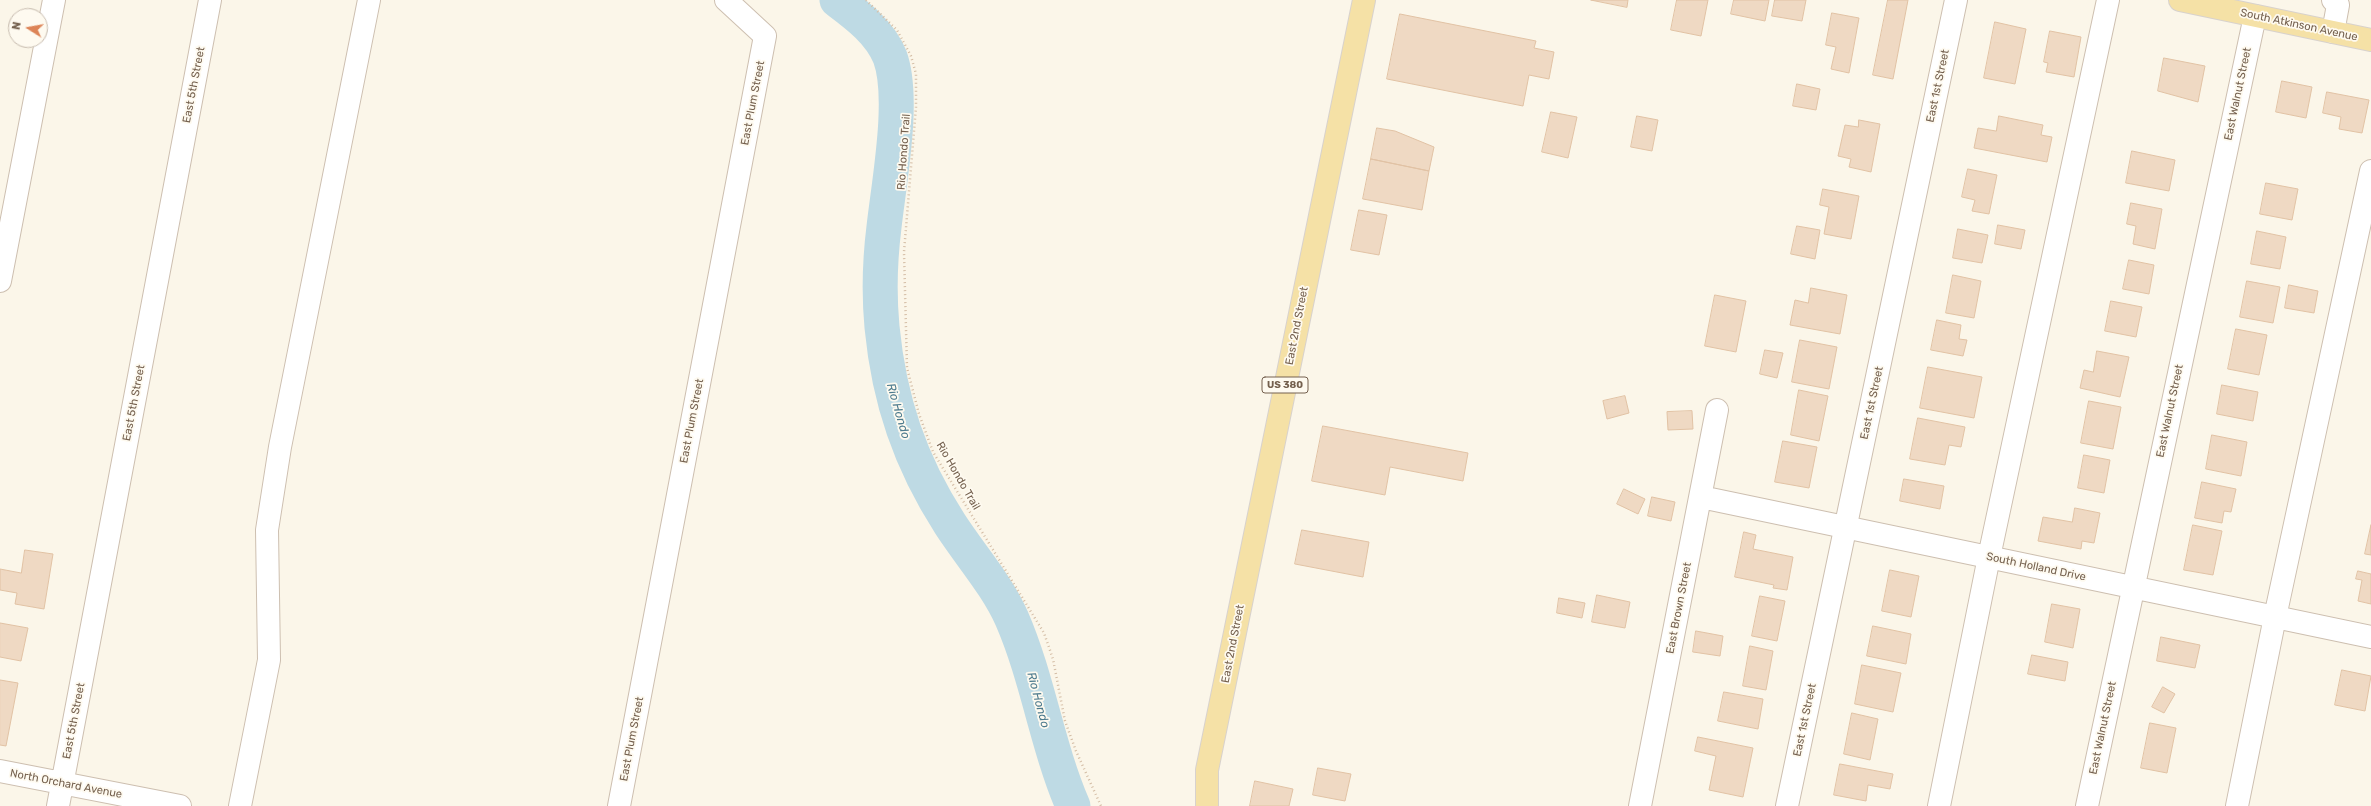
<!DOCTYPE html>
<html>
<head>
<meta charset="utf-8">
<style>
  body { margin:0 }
  #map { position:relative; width:2371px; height:806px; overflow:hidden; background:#fbf6e9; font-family:Rubik,sans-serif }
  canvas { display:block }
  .north { position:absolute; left:8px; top:8px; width:40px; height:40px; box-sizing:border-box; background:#fefaf0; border:1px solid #c7bcaf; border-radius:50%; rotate:281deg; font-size:11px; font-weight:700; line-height:16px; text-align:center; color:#74604e }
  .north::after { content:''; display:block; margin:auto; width:14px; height:18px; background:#dd8457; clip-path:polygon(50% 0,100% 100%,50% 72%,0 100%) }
</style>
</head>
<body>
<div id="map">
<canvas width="2371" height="806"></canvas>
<div class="north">N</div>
</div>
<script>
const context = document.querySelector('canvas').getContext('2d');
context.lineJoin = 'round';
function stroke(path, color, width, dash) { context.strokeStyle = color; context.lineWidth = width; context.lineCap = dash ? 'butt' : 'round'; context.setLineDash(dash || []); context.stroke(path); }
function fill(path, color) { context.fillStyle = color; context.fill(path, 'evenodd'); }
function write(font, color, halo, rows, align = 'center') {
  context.font = font + ' Rubik,sans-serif'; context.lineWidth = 3.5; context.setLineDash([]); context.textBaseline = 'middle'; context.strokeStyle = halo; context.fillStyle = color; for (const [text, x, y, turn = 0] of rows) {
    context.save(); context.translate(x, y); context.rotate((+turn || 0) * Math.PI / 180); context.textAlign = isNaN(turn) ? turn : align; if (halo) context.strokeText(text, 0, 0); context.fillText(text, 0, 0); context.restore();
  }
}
const river = new Path2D(`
  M837,0C857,15 880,32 890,57C905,98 889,182 884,227C880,259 879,295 882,327C889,400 910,462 950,524C970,555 997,585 1012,619C1038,679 1047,746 1073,806`);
const building = new Path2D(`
  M1591,0H1628L1627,7Z
  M1677,0H1708L1701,36L1671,30Z
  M1734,0H1769L1765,21L1731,14Z
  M1775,0H1806L1802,21L1772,16Z
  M1888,0H1908L1893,79L1873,75Z
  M1832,13L1859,18L1849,73L1831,69L1836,47L1826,45Z
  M1400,14L1536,41L1534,48L1554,52L1549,79L1529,75L1523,106L1387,79Z
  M1995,22L2026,29L2015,84L1984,78Z
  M2050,31L2081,37L2074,77L2046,72L2048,63L2044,62Z
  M2164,58L2205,66L2198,102L2158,91Z
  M2282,81L2312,87L2306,118L2276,112Z
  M1797,84L1820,89L1816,110L1793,106Z
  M2327,92L2369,100L2362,133L2339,129L2341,117L2323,113Z
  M1551,112L1577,117L1568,158L1542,152Z
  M1637,116L1658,120L1652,151L1631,147Z
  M1999,116L2043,125L2041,135L2052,137L2047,162L1974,148L1978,128L1996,131Z
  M1859,120L1880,124L1871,172L1849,167L1851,159L1838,156L1845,125L1858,127Z
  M1377,128L1395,131L1434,147L1429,171L1371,159Z
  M2132,151L2175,160L2169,191L2126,183Z
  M1371,159L1429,171L1422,210L1363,199Z
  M1968,169L1997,175L1989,214L1972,211L1975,200L1962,197Z
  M2266,183L2298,189L2292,220L2260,214Z
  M1823,189L1859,196L1851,239L1824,234L1829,207L1820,205Z
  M2131,203L2162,209L2155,249L2133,244L2136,226L2127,224Z
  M1359,210L1387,215L1379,255L1351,250Z
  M1998,225L2025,230L2021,249L1995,244Z
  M1797,226L1820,230L1815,259L1791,254Z
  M1958,229L1988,235L1982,263L1953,258Z
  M2257,231L2286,237L2280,269L2251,264Z
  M2129,260L2154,265L2149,294L2123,289Z
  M1953,275L1981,281L1974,318L1946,313Z
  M2247,281L2280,287L2273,323L2240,317Z
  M2289,285L2318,291L2314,313L2285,308Z
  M1811,288L1847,295L1840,334L1790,325L1795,300L1808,303Z
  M1715,295L1746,301L1736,352L1705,346Z
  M2111,301L2142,307L2136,337L2105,331Z
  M1937,320L1961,325L1959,339L1967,340L1963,356L1931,350Z
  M2236,329L2267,335L2259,375L2228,369Z
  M1800,340L1837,347L1829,389L1792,382Z
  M1765,350L1783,353L1777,378L1760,374Z
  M2097,351L2129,357L2120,397L2080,388L2084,370L2093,372Z
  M1928,367L1982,377L1974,418L1920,408Z
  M2222,385L2258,392L2253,421L2217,414Z
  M1799,390L1828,396L1819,441L1791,435Z
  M1625,396L1629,413L1607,419L1603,401Z
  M2089,401L2121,407L2113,449L2081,443Z
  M1692,411L1693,429L1668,430L1667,412Z
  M1918,418L1965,427L1961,447L1949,445L1945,465L1910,459Z
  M1323,426L1468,453L1463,481L1390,467L1385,495L1312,481Z
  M2212,435L2247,442L2241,476L2206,469Z
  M1783,441L1817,447L1809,488L1775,482Z
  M2084,455L2110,460L2104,493L2078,488Z
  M1904,479L1944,486L1940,509L1900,501Z
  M2202,482L2236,489L2231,512L2224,511L2222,523L2195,518Z
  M1624,489L1645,499L1638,514L1617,504Z
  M1652,497L1675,502L1671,521L1648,516Z
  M2075,508L2100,513L2094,543L2082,541L2081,549L2038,541L2043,517L2072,522Z
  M2193,525L2222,531L2213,575L2184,570Z
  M2371,525V555L2365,554Z
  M1302,530L1369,542L1363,577L1295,564Z
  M1744,532L1756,535L1753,549L1793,557L1787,590L1773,588L1774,585L1735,577Z
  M25,550L53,554L44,609L15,604L17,593L0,590V569L21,573Z
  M1890,570L1919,576L1911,617L1882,611Z
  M2358,571L2371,574V604L2358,601L2362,580L2356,579Z
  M1597,595L1630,602L1625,628L1592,622Z
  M1760,596L1785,601L1777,641L1752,636Z
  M1559,598L1585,603L1582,618L1557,613Z
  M2052,604L2080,609L2073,648L2045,642Z
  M0,623L28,628L21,661L0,657Z
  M1873,626L1911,634L1906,664L1867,656Z
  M1696,631L1723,636L1720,656L1693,652Z
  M2161,637L2200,645L2195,668L2157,661Z
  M1750,646L1773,651L1766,690L1743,686Z
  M2032,655L2068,662L2065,681L2028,674Z
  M1862,665L1901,673L1893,712L1855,704Z
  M2342,670L2371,676L2365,711L2335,705Z
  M0,680L18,683L6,746L0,745Z
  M2163,687L2175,694L2164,713L2152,707Z
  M1724,692L1763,699L1758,729L1718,721Z
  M1852,713L1878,719L1870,760L1844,754Z
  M2150,723L2176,728L2167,773L2141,768Z
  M1698,737L1753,748L1743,797L1709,790L1716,756L1695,751Z
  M1840,764L1893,774L1890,789L1868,785L1866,801L1834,795Z
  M1318,768L1351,774L1345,801L1313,795Z
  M1255,781L1293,789L1289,806H1250Z`);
const path = new Path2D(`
  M866,0L897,30L911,56L916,74V107L904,252L907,368L919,414L933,452L1044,633L1053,659L1065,721L1076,751L1101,806`);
const minor = new Path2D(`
  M2333,0L2338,5L2333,32
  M0,281L54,0
  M1701,497L2371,637
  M0,771L180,806
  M58,806L210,0
  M240,806L269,660L267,530L280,447L369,0
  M619,806L765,36L726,0
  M1640,806L1717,410
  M1787,806L1956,0
  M1939,806L1989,557L2108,0
  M2087,806L2255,16
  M2237,806L2275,617L2371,171`);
const major = new Path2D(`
  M2180,0L2371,40
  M1207,806V770L1364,0`);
const shields = [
  [1285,385,46]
];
const shieldNames = [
  ["US 380",1285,385]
];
const streetNames = [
  ["South Atkinson Avenue",2299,25,12],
  ["East 5th Street",194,85,-79],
  ["East 1st Street",1938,86,-78],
  ["East Walnut Street",2238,94,-78],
  ["East Plum Street",753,103,-79],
  ["Rio Hondo Trail",904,152,-86],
  ["East 2nd Street",1297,326,-79],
  ["East 5th Street",134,403,-79],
  ["East 1st Street",1872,403,-78],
  ["East Walnut Street",2170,411,-78],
  ["East Plum Street",692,421,-79],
  ["Rio Hondo Trail",958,476,60],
  ["South Holland Drive",2036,567,12],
  ["East Brown Street",1679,608,-79],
  ["East 2nd Street",1233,644,-79],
  ["East 1st Street",1805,720,-78],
  ["East 5th Street",74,721,-79],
  ["East Walnut Street",2103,728,-78],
  ["East Plum Street",632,739,-79],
  ["North Orchard Avenue",66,784,11]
];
const waterNames = [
  ["Rio Hondo",898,411,74],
  ["Rio Hondo",1038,700,75]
];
stroke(river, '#bedae4', 35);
fill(building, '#efd9c3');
stroke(building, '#e1c2a4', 1);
stroke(minor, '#cdbfb0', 24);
stroke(major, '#d8d2cd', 24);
stroke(path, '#d4bda5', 2.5, [1, 3]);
stroke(minor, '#fff', 22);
stroke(major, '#f5e1a6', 22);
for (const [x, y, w] of shields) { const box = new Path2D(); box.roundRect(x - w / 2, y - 8, w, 16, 3); context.fillStyle = '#fefaf0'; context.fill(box); stroke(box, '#74604e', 1); }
write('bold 10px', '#74604e', null, shieldNames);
write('11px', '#74604e', '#fefaf0', streetNames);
write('italic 12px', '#4c7a8d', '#fefaf0', waterNames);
</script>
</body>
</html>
